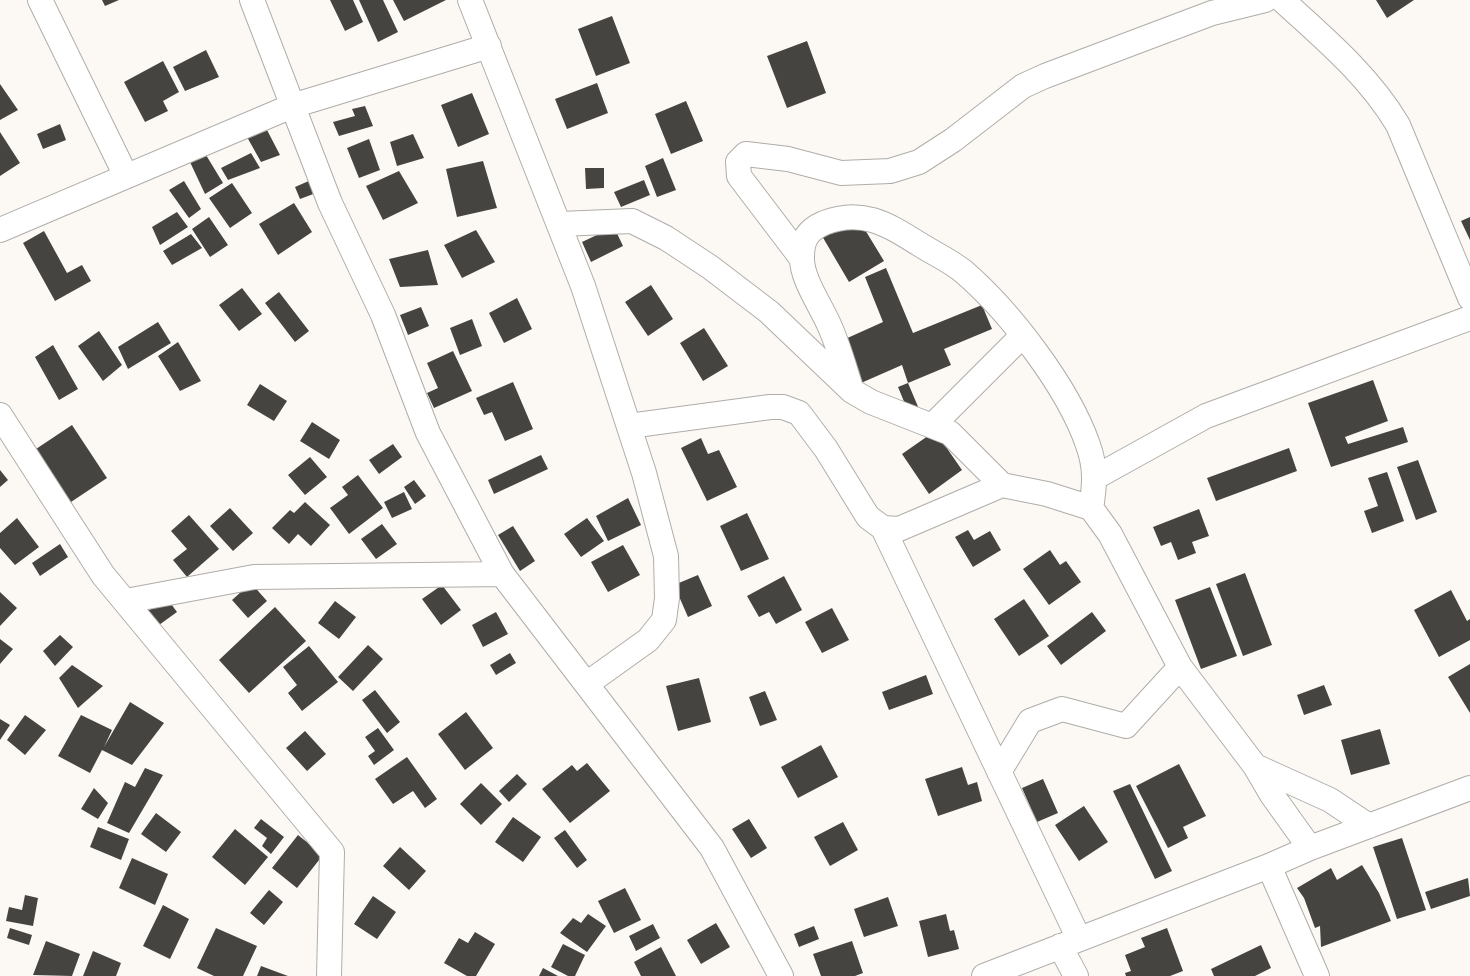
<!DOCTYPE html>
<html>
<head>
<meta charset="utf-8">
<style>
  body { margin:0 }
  canvas { display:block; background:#fcf9f5 }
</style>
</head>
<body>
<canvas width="1470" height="976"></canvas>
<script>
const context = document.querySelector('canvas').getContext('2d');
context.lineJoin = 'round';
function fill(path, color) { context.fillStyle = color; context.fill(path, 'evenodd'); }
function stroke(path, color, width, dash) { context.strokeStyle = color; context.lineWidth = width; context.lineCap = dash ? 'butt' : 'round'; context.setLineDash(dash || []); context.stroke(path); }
const building = new Path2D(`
  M102,0H119L105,6Z
  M330,0H353L363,22L345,31Z
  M359,0H383L398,32L378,42Z
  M393,0H446L404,21Z
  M1376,0H1414L1387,18Z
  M612,16L630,63L596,76L578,29Z
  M807,41L826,93L787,108L767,56Z
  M206,50L219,77L185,91L173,67Z
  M163,61L179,92L163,101L168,111L145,122L124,82Z
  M597,83L608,113L567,129L555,99Z
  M0,84L18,110L0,120Z
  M472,93L489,134L458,147L441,105Z
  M686,101L703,141L671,154L655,114Z
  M365,106L373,126L339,136L333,122L355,116L352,109Z
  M60,124L66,140L43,149L37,134Z
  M267,130L280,155L261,162L247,137Z
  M0,132L20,163L0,176Z
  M413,134L424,158L397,166L390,142Z
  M369,139L380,170L359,178L347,148Z
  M251,153L260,168L228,180L221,168Z
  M206,155L223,183L205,194L190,162Z
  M663,158L676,190L657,197L645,166Z
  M483,161L497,208L457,217L446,169Z
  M585,168H604V188L586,189Z
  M399,171L418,203L383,220L366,186Z
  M311,180L316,193L300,199L295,187Z
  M644,180L650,195L621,207L614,192Z
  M184,181L201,209L189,218L169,190Z
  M232,183L252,213L230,228L209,198Z
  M294,203L312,232L278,255L259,224Z
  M177,212L188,227L160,245L152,227Z
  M856,215L884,261L849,282L822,236Z
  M209,217L228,245L210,257L192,229Z
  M1470,217V240L1461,221Z
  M614,227L623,246L591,262L582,242Z
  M476,230L495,262L462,278L444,245Z
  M44,231L67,273L82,265L91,281L55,301L23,243Z
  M191,234L202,248L172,265L163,251Z
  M428,250L438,285L400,287L389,259Z
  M886,268L913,333L982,305L992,329L944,349L951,365L908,383L919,409L908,411L898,387L908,383L902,365L861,383L843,340L883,322L865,277Z
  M651,285L673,319L648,336L625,302Z
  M242,288L262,314L239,331L219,305Z
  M279,292L309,331L295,342L265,303Z
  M517,298L532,329L504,343L489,313Z
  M421,307L429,326L408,335L400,315Z
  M472,319L482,346L460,355L450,328Z
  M158,322L171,343L128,369L118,347Z
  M704,328L728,366L703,381L680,343Z
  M99,331L122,365L103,381L78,346Z
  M178,342L201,381L180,391L158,356Z
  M53,345L78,389L59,400L35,357Z
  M453,351L472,391L434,408L427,393L438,388L427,363Z
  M1373,380L1388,421L1345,437L1348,444L1403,427L1408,442L1331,467L1308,403Z
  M513,382L533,429L505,441L492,412L484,415L476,398Z
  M260,384L287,401L274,421L247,405Z
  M312,422L340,440L329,459L300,441Z
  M72,425L107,478L68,504L33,451Z
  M935,431L962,470L929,494L902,454Z
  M701,438L708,454L719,450L737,487L707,501L681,448Z
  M393,444L402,457L379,474L369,460Z
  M1289,448L1297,471L1216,501L1207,478Z
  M541,455L548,469L494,494L488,480Z
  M310,457L327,477L305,495L288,475Z
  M1418,460L1437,512L1416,520L1397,467Z
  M0,470L8,480L0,487Z
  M1387,472L1404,521L1372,533L1364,511L1378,506L1368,478Z
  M358,475L383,508L349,534L330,508L348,495L342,487Z
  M414,480L426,496L415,504L404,487Z
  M404,492L412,509L392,518L384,502Z
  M628,498L641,525L608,541L596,516Z
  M305,502L330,525L311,546L298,534L289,544L272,528L290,510L294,513Z
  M230,508L253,533L233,551L210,526Z
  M1199,509L1209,536L1192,542L1196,553L1178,560L1171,542L1161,546L1153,527Z
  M747,513L769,559L741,571L720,526Z
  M189,515L219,549L187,577L173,560L187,549L171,531Z
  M17,518L39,547L15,565L0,548V533Z
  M587,518L604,541L581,557L564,534Z
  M382,524L397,544L376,559L361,539Z
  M513,526L535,561L520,571L498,535Z
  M968,530L974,540L990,531L1001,550L973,567L955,537Z
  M60,544L68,557L40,576L32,563Z
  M623,545L640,575L608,592L591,562Z
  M1050,550L1060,565L1066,561L1081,582L1049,605L1023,569Z
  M1245,573L1272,645L1243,656L1216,584Z
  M698,575L712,606L688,617L674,585Z
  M784,576L802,610L776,624L769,612L759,617L747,596Z
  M251,583L267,601L248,618L232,600Z
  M442,585L461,610L441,625L422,599Z
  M1210,587L1237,656L1201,669L1175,600Z
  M1451,590L1467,621L1470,619V640L1439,657L1414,610Z
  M0,592L17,608L0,626Z
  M166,597L177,612L159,625L148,611Z
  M1024,599L1049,636L1019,656L994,619Z
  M335,601L356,617L339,639L318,623Z
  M275,607L306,641L249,693L219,660Z
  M832,608L849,640L822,653L805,622Z
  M496,612L508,634L483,647L472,625Z
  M1092,612L1106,631L1061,665L1047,646Z
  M60,635L73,647L55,666L43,651Z
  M0,639L13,649L0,664Z
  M368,645L383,659L353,691L338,677Z
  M309,646L338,682L302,711L288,693L297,685L283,667Z
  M510,653L516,663L496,675L490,665Z
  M1470,664V713L1448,677Z
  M72,665L103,686L78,708L59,678Z
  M926,675L933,694L889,710L882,692Z
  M699,678L711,722L678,731L666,686Z
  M1324,685L1332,705L1304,715L1297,695Z
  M375,690L400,722L387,733L362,700Z
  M765,691L777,720L760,726L749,697Z
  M130,702L164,723L132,765L102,750L90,773L58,756L81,715L112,730L104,747Z
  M466,712L493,748L465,770L438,734Z
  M25,715L46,730L25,755L7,740Z
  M0,719L10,725L0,740Z
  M378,728L394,750L374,765L368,756L375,751L365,737Z
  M1380,729L1390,764L1351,775L1341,740Z
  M305,731L326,754L307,771L286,748Z
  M821,745L838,777L798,798L781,767Z
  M407,757L437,799L425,808L413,791L393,804L375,779Z
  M587,763L610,791L570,823L542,789L572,765L577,771Z
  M1179,764L1206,816L1183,827L1188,838L1168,848L1136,786Z
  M962,767L968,785L977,782L982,801L938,816L925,779Z
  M145,768L163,775L129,833L107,823L125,782L135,787Z
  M517,774L527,784L509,802L499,791Z
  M1043,779L1058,813L1037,822L1022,788Z
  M481,783L502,804L481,825L460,804Z
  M1130,784L1172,871L1155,879L1113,791Z
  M94,788L108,803L98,819L81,809Z
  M1084,806L1108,842L1079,861L1055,825Z
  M156,813L181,832L166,852L141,834Z
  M513,817L541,837L523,862L495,842Z
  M261,819L284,837L271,854L262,846L267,838L254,828Z
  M749,819L767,848L751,858L732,829Z
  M843,822L858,850L830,866L814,837Z
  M98,827L129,839L121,860L90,847Z
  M235,829L268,857L245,885L212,857Z
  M565,830L587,860L577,868L554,838Z
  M298,835L323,855L297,888L272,868Z
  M1402,838L1426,910L1397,919L1373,847Z
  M400,847L426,871L409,890L383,866Z
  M132,858L168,874L155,905L119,888Z
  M1362,865L1379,893L1391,921L1321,947L1320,926L1315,928L1304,898L1297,888L1331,868L1337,880Z
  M1468,878L1470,896L1431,909L1425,892Z
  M625,888L641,920L614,933L598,901Z
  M269,890L283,902L264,925L250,913Z
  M25,895L38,898L33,926L6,921L9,907L22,910Z
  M373,896L396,912L377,939L354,924Z
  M888,897L898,926L864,937L854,909Z
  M163,905L189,919L170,959L143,946Z
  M588,914L606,926L587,952L560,933L573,918L581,923Z
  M946,914L950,931L954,930L959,949L928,957L919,921Z
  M716,923L730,947L701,964L687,940Z
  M653,924L660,938L636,951L629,936Z
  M814,926L819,939L799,947L794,934Z
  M10,928L32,935L29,945L7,938Z
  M216,928L257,946L243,976H214L197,968Z
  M1167,928L1183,971L1170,976H1126L1125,973L1131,971L1125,955L1145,947L1141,938Z
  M475,932L495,944L476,976H467L444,963L459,938L468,943Z
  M46,941L80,954L72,976L33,975Z
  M852,941L863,973L855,976H821L813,954Z
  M563,944L585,955L575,976H568L551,967Z
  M1261,945L1271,968L1255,976H1214L1211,969Z
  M661,947L676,976H641L634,962Z
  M93,951L121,963L116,976H83Z
  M261,966L288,976H257Z
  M543,968L558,976H539Z`);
const street = new Path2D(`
  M40,0L126,176
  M252,0L330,203L383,315L428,433L502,574L712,848L781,976
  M470,0L583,286L644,473L666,556L667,598L664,620L648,640L588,683
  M1282,0C1324,38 1369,76 1398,125L1470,298
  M560,224L632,221L666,238L710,267L769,312L852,391L871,402L950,433L1002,485
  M0,230L292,106L489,46
  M802,259L739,176L738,162L746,154L788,159L841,173L890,171L919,162L953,140L1023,86L1045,76L1212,13L1265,0
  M852,391C845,370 839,347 830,327C822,307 801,279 802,257C802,239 808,230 824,223C862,208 887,224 919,244C933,253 951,261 964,272C1010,312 1068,387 1088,445C1096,467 1095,485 1091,508
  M0,415L103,575L332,852L329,976
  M933,425L1022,336
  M629,426L770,407H783L799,413L826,449L868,517L883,528L1079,939
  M1096,477L1206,416L1470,318
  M883,528L899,529L1002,485L1047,494L1091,508L1110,534L1180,667L1255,766L1272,795L1310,848
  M126,601L254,577L502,574
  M1255,766L1330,800L1369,826
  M999,772L1030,721L1062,709L1126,726L1180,667
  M1269,866L1317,976
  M1060,946L1076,976
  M984,976L1269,866L1310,848L1470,788`);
fill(building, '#464441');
stroke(street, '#afada9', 26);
stroke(street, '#fff', 24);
</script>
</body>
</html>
